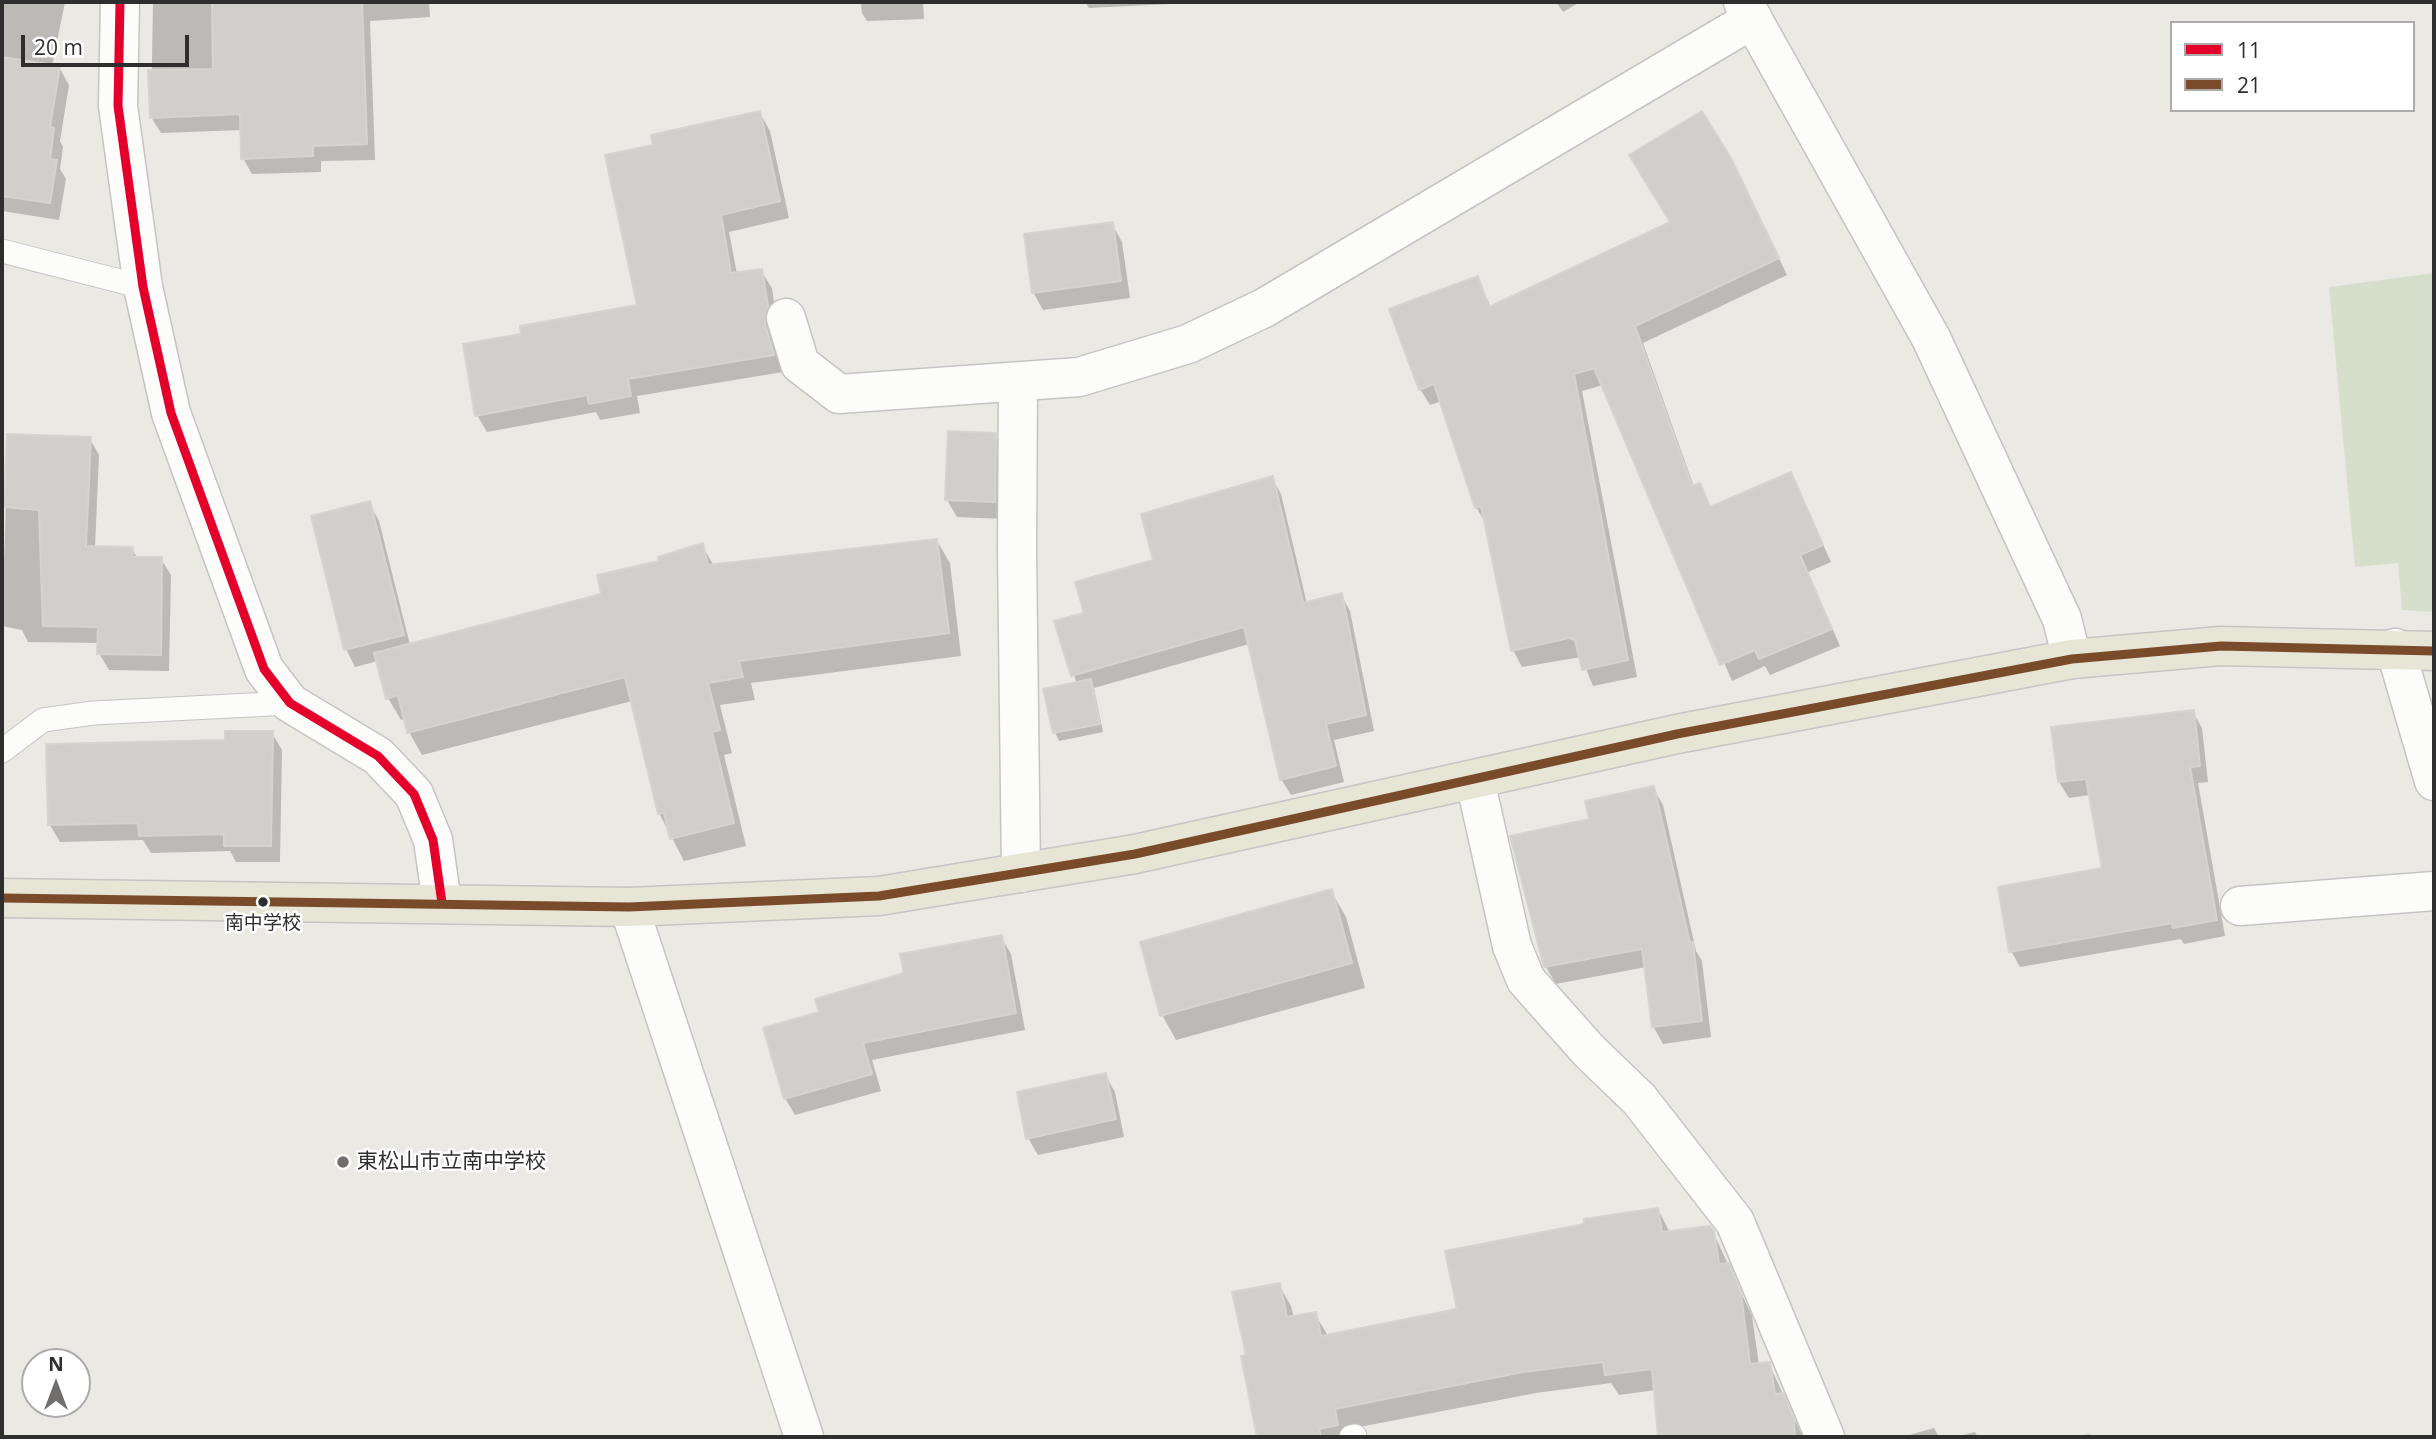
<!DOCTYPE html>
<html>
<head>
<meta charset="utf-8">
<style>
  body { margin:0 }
  #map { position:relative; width:2436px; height:1439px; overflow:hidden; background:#ebe9e4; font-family:"Open Sans",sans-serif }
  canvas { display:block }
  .frame { position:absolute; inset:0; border:4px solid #2e2e2e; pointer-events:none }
  .legend { position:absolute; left:2170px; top:21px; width:245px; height:91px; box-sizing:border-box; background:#fff; border:2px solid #ababab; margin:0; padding:9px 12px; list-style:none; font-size:21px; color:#2e2e2e }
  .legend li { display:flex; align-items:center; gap:14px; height:35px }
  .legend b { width:35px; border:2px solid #ababab }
  .north { position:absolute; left:21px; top:1348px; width:70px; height:70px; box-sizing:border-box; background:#fff; border:2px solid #ababab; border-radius:50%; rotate:0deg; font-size:19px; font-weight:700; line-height:28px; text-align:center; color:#2e2e2e }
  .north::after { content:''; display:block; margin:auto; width:24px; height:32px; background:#706f6e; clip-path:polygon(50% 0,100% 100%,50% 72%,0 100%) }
  .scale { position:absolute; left:21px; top:35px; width:168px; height:32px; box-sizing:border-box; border:4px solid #2e2e2e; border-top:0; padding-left:9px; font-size:21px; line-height:24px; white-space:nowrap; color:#2e2e2e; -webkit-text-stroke:5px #fff; paint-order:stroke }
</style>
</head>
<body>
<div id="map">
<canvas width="2436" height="1439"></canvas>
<div class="frame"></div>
<ul class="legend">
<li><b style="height:9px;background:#e4002b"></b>11</li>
<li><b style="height:9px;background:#7a4b2a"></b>21</li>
</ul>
<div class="north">N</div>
<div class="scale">20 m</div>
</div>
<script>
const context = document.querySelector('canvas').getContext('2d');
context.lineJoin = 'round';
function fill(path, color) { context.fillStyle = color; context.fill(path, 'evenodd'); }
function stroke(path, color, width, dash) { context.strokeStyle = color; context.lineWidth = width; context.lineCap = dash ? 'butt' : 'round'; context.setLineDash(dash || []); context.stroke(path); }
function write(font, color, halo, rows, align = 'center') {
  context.font = font + ' "Open Sans","Noto Sans JP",sans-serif'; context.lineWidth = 5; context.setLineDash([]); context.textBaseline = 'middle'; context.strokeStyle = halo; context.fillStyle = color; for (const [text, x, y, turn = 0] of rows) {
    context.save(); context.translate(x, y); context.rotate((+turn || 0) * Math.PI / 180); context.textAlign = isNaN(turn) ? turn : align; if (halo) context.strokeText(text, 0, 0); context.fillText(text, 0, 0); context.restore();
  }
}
const cemetery = new Path2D(`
  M2434,273V612L2402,610L2398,563L2355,567L2329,287Z`);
const shadow = new Path2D(`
  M2,2H65L52,66L59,67L69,85L60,141L63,147L60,169L66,179L59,220L2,211Z
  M153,2H429L430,17L370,21L375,160L321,161V172L252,174L243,158L242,130L161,133L151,117Z
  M861,2H923L924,19L867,21L862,13Z
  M1085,2H1171V4L1089,8Z
  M1556,2H1580L1563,12Z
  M760,113L770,131L789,218L729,232L737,274L761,271L772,288L777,325L774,342L783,372L637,396L640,413L600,420L596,412L487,432L477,415L523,335L639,306L655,147Z
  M1740,177L1787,275L1643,343L1694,487L1699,485L1712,508L1791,474L1831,562L1808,572L1840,646L1770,675L1765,666L1732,681L1603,385L1582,391L1637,677L1593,686L1581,657L1522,667L1513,650L1486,524L1476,507L1442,401L1430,405L1420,389L1477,278L1491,307L1672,223Z
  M1112,224L1122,242L1130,298L1043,310L1033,292Z
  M995,435L1005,452L1004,519L957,517L947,500Z
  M8,436L90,439L99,455L95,548L132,549L138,559H161L171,575L169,671L109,670L99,653V643L28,642L22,630L2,626Z
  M1272,478L1281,494L1307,604L1341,595L1350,611L1374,731L1334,740L1344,782L1291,795L1281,779L1249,644L1094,688L1103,732L1059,741L1055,732L1077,684L1057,622L1086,614Z
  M369,503L379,521L410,645L603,595L661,562L702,545L714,566L937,541L950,563L961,656L751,683L755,700L720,705L732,753L724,755L746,846L684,861L659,813L632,701L422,755L409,732L406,719L401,720L388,698L378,661L355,667L346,649Z
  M2193,712L2202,728L2208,782L2198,783L2225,936L2184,944L2181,939L2020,967L2011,951L2104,870L2090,795L2069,798L2059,782Z
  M272,733L282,750L280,862H236L230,851L151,853L143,840L60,842L50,825L227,742Z
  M1653,788L1663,805L1696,951L1702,961L1711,1037L1663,1044L1653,1026L1646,967L1556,984L1546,967L1512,837L1591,820Z
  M1331,891L1346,917L1365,988L1176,1040L1162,1015Z
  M1001,937L1011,954L1025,1030L872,1060L881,1091L795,1115L785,1098L822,1013L906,974Z
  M1105,1075L1115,1092L1124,1137L1038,1155L1028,1138Z
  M1658,1209L1670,1233L1713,1232L1752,1316L1759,1365L1769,1364L1803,1437H1661L1656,1390L1619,1395L1611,1383L1536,1393L1349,1429L1350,1437H1259L1243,1357L1248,1356L1279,1285L1291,1306L1294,1318L1315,1314L1328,1336L1459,1311Z
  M1934,1428L1939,1437H1902Z
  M1975,1432L1978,1437H1956Z
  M2089,1434L2091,1437H2075Z`);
const building = new Path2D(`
  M212,2H362L367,144L313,146V156L241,159L240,114L150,118L148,70L213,69Z
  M2,57L60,66L50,127L54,128L50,159L57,160L50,203L2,196Z
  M760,111L780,201L721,215L731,273L762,269L768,306L765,324L774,355L628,379L631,396L589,404L587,395L475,416L463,344L521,334L520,326L637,305L605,155L653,145L651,135Z
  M1702,111L1731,158L1779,258L1635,326L1692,486L1700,483L1710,507L1791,472L1823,545L1800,555L1832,629L1759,659L1755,650L1720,665L1594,368L1574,374L1628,660L1582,670L1575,640L1569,638L1511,651L1481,506L1475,508L1434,384L1419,390L1389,309L1478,276L1489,307L1670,222L1629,155Z
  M1113,222L1121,281L1032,293L1024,234Z
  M948,431L996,433L995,502L945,500Z
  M7,434L91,437L86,546L133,547L132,557H162L161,655L97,654L98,627L43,626L39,510L4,507Z
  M1273,476L1303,603L1342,593L1366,715L1326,724L1336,766L1280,780L1244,627L1071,676L1054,621L1084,613L1075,582L1153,560L1141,514Z
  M370,501L404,635L344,650L311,516Z
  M937,539L949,633L739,661L743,677L708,683L720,730L712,732L734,823L670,839L664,813L658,814L625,677L407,733L398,695L386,699L374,653L601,594L597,575L659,561L658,557L703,543L708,565Z
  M1091,679L1100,724L1053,733L1043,689Z
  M2194,710L2200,766L2190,767L2217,920L2173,928L2172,923L2009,952L1998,887L2102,868L2086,779L2058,782L2051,727Z
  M225,731H273L271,846H224V834L139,836L138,823L48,825L46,744L225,740Z
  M1654,786L1690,943L1693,942L1702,1021L1652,1027L1642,949L1544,967L1510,836L1589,819L1585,801Z
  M1332,889L1352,963L1160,1016L1140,942Z
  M1002,935L1016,1013L863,1043L872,1074L784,1099L763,1028L819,1012L815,999L904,973L900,954Z
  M1106,1073L1116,1119L1026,1139L1017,1092Z
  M1658,1208L1662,1232L1710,1226L1714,1231L1719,1264L1729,1263L1741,1293L1750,1364L1770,1362L1775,1394L1783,1393L1794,1419L1795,1437H1658L1652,1369L1605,1375L1603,1362L1523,1372L1335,1409L1338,1425L1319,1429L1321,1437H1257L1241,1356L1246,1355L1232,1292L1280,1283L1287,1317L1316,1312L1321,1336L1457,1309L1445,1251L1584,1224V1219Z`);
const lane = new Path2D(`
  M2,251L143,287
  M2,751L43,720L93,713L290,703
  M1351,1437L1355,1436`);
const street = new Path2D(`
  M120,2L118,106L143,287L171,413L264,669L290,703L378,756L414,794L433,840L442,903
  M786,318L800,364L839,394L1079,377L1188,344L1264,308L1753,19
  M1018,383L1017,551L1021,873
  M2395,648L2434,781
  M1475,780L1512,946L1526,980L1589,1051L1639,1099L1735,1222L1825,1437
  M2240,906L2434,891
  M629,907L804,1437`);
const secondary = new Path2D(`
  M1743,2L1931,338L2062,619L2072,659`);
const primary = new Path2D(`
  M2,898L629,907L879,896L1135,854L1677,734L2072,659L2221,646L2434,651`);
const bus1 = new Path2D(`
  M120,2L118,106L143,287L171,413L264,669L290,703L378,756L414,794L433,840L442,903`);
const bus2 = new Path2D(`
  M2,898L629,907L879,896L1135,854L1677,734L2072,659L2221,646L2434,651`);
const markers = [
  [263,902,6,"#2e2e2e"],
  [343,1162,7,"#706f6e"]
];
const busNames = [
  ["南中学校",263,924]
];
const poiNames = [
  ["東松山市立南中学校",357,1162]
];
fill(cemetery, '#d6dfcc');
fill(shadow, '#0003');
fill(building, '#d0cfcb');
stroke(building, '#d6d4d0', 2);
stroke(lane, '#c5c4c4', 25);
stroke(street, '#c5c4c4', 41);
stroke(secondary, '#c5c4c4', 41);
stroke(primary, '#c6c5c4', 41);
stroke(lane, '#fcfcfb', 23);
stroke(street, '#fcfcfb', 38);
stroke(secondary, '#fcfcfb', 38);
stroke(primary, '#e7e5d6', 38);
stroke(bus1, '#e4002b', 9);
stroke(bus2, '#7a4b2a', 9);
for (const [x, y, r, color] of markers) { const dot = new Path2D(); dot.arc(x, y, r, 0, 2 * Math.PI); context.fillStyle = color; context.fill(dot); stroke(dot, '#fff', 2.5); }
write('19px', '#2e2e2e', '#fff', busNames);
write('21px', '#2e2e2e', '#fff', poiNames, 'left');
</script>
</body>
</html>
